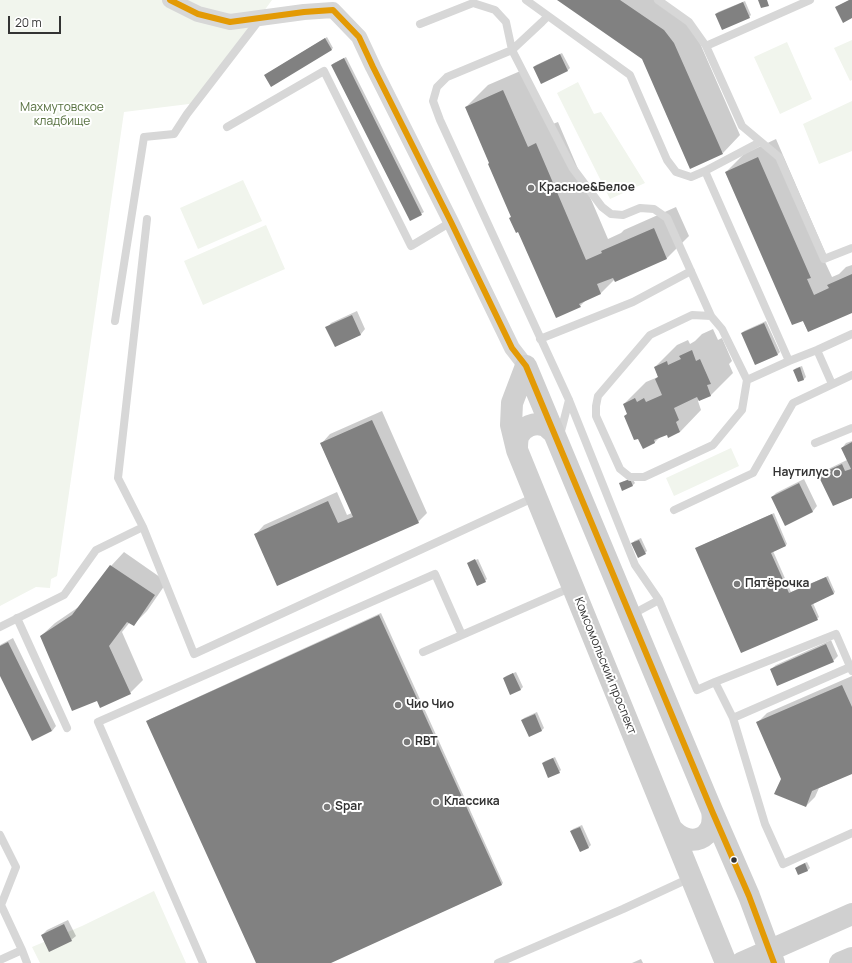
<!DOCTYPE html>
<html>
<head>
<meta charset="utf-8">
<style>
  body { margin:0 }
  #map { position:relative; width:852px; height:963px; overflow:hidden; background:#fff; font-family:Manrope,sans-serif }
  canvas { display:block }
  .scale { position:absolute; left:8px; top:16px; width:53px; height:18px; box-sizing:border-box; border:2px solid #333; border-top:0; padding-left:5px; font-size:12px; line-height:14px; white-space:nowrap; color:#333; -webkit-text-stroke:3px #fff; paint-order:stroke }
</style>
</head>
<body>
<div id="map">
<canvas width="852" height="963"></canvas>
<div class="scale">20 m</div>
</div>
<script>
const context = document.querySelector('canvas').getContext('2d');
context.lineJoin = 'round';
function fill(path, color) { context.fillStyle = color; context.fill(path, 'evenodd'); }
function stroke(path, color, width, dash) { context.strokeStyle = color; context.lineWidth = width; context.lineCap = dash ? 'butt' : 'round'; context.setLineDash(dash || []); context.stroke(path); }
function write(font, color, halo, rows, align = 'center') {
  context.font = font + ' Manrope,sans-serif'; context.lineWidth = 4; context.setLineDash([]); context.textBaseline = 'middle'; context.strokeStyle = halo; context.fillStyle = color; for (const [text, x, y, turn = 0] of rows) {
    context.save(); context.translate(x, y); context.rotate((+turn || 0) * Math.PI / 180); context.textAlign = isNaN(turn) ? turn : align; if (halo) context.strokeText(text, 0, 0); context.fillText(text, 0, 0); context.restore();
  }
}
const green = new Path2D(`
  M0,0H272L197,103L124,112L57,576L51,579L50,588L36,587L0,606Z
  M852,40V80L850,81L834,48Z
  M787,42L812,99L780,114L754,57Z
  M578,82L594,114L601,112L645,183L610,199L557,93Z
  M852,101V151L819,164L803,124Z
  M243,180L262,221L198,249L180,208Z
  M266,225L285,269L203,305L184,261Z
  M731,448L739,466L674,496L666,478Z
  M154,891L186,963H40L32,947L82,926Z`);
const shadow = new Path2D(`
  M559,0H664L692,25L740,135L723,153L642,58Z
  M745,1L751,15L749,17L716,14L718,12Z
  M327,37L333,48L331,50L265,75Z
  M562,53L570,68L568,70L541,83L534,67L536,65Z
  M346,57L424,212L411,220L332,65L334,63Z
  M525,69L550,125L558,122L608,239L621,233L624,230L676,207L689,236L667,258L615,281V279L601,293L587,299L580,306L518,230L510,218L512,216L490,163L466,107L488,85Z
  M776,139L828,259L825,262L832,277L839,274L846,267L852,265V312L808,331L726,172L744,154Z
  M357,311L365,329L361,334L335,346L327,328L331,323Z
  M766,321L780,352L778,354L755,364L742,333L744,331Z
  M713,329L718,340L722,338L732,361L729,364L733,373L711,395L700,400L699,399L698,401L701,410L680,432L667,433L661,436L654,443L628,413L624,404L646,382L658,377L655,367L677,345L688,340L690,344L695,341L702,334Z
  M802,366L806,377L804,379L798,381L794,370L796,368Z
  M382,411L427,513L418,522L255,535L264,525L337,492L347,515L352,513L321,444L330,434Z
  M852,441V497L819,475L824,471L847,460L842,448L846,443Z
  M632,478L635,483L633,485L620,484L622,482Z
  M804,479L817,506L813,511L785,524L772,497L776,493Z
  M774,513L787,544L785,546L773,551L791,592L828,576L835,592L833,594L813,603L819,617L817,619L696,549L698,547Z
  M641,538L647,551L645,553L633,543L634,541Z
  M124,552L167,582L147,611L134,624L130,622L122,632L143,680L130,693L98,700L41,636L55,623L80,606L111,566Z
  M478,559L487,579L485,581L469,563Z
  M381,613L503,883L501,885L329,963H257L148,721L150,719Z
  M13,638L56,726L52,731L0,673V645Z
  M831,640L838,656L833,661L771,669L776,665Z
  M516,672L523,687L521,689L511,694L504,678L506,676Z
  M852,676V773L819,788L815,797L806,806L782,779L757,723L767,713Z
  M537,712L544,728L542,730L529,736L522,720L524,718Z
  M555,757L561,770L559,772L543,763L545,761Z
  M582,825L591,845L589,847L580,851L571,831L573,829Z
  M807,862L810,868L808,870L799,874L796,868L798,866Z
  M68,920L76,936L71,940L42,935L47,930Z
  M641,959L643,963H632Z`);
const building = new Path2D(`
  M557,0H620L664,30L674,43L723,154L690,169L642,59Z
  M758,0H767L769,6L761,8Z
  M849,0H852V18L843,23L835,7Z
  M743,2L750,18L722,30L715,14Z
  M325,38L332,50L271,87L264,75Z
  M560,54L568,71L541,84L533,67Z
  M344,58L422,215L410,221L331,65Z
  M503,90L528,147L536,143L586,260L602,253L601,251L654,228L667,259L615,282L613,278L597,284L601,294L579,304L581,307L556,318L518,232L516,233L509,218L511,217L488,164L489,163L465,107Z
  M758,157L811,278L807,279L814,295L829,288L827,285L852,274V313L808,332L803,321L792,325L725,172Z
  M352,315L361,335L335,347L325,327Z
  M764,323L778,355L755,365L741,333Z
  M692,350L696,361L700,359L711,384L707,385L711,396L699,401L697,397L674,408L679,420L676,422L680,432L668,438L667,435L654,440L655,443L643,449L638,439L634,440L624,416L627,414L623,404L635,398L637,402L644,398L646,402L662,395L655,379L658,377L654,367L667,361L668,365L681,359L679,356Z
  M800,367L804,380L798,382L793,370Z
  M372,420L419,523L277,586L254,534L328,501L338,523L353,517L320,443Z
  M852,442V498L833,506L818,475L842,464L845,471L851,469L841,448Z
  M630,479L633,486L622,491L619,483Z
  M799,483L813,512L785,526L771,497Z
  M772,514L786,546L771,553L789,593L826,577L834,594L811,605L818,620L741,653L695,548Z
  M639,540L646,554L638,558L631,543Z
  M475,559L486,582L477,586L467,563Z
  M110,565L155,595L134,626L127,622L109,646L131,694L100,708L97,701L72,711L40,636L72,615Z
  M379,615L502,885L331,963H256L146,721Z
  M8,642L52,731L32,741L0,676V646Z
  M826,644L834,662L777,686L770,669Z
  M513,673L521,690L510,695L503,678Z
  M842,685L852,707V774L812,791L806,807L774,794L781,779L756,722Z
  M535,714L542,731L529,737L521,720Z
  M553,758L560,773L548,778L542,763Z
  M580,827L589,848L580,852L570,831Z
  M805,863L808,871L798,875L795,868Z
  M64,924L72,941L49,952L41,935Z`);
const lane = new Path2D(`
  M526,0L630,75L667,160L676,172L691,177L705,171L789,361L817,350L852,334
  M658,0L689,22L706,46L742,126L779,157L824,259L852,248
  M420,24L473,3L495,10L506,22L512,50L542,22L548,16
  M706,46L810,0
  M227,127L324,71L411,246L451,222
  M705,171L760,142
  M147,219L118,478L143,527L194,654L535,497
  M711,316L692,315L650,335L598,396L596,406V416L620,469L630,477H644L713,445L742,410L747,380
  M115,321L144,137L174,134L187,114L260,19
  M540,339L633,302L691,271
  M817,350L832,384
  M560,435L569,400
  M815,443L852,428
  M674,510L753,473L793,403L852,375
  M659,600L635,565L569,400L440,120L433,101L437,87L447,77L512,50L572,167L602,207L611,214L623,215L640,208L654,209L667,218L711,316L722,329L747,380L789,361
  M631,615L659,600L697,690L715,682L733,718L765,824L783,864L852,833
  M17,618L67,728
  M0,627L64,595L96,550L143,527
  M423,652L572,587
  M715,682L836,634L852,671
  M733,718L850,667
  M0,835L16,867L1,905L22,950L27,963
  M0,960L22,950
  M203,963L98,722L435,574L462,635
  M498,963L623,909L690,878`);
const street = new Path2D(`
  M170,0L198,14L230,22L304,12L333,10L359,37L373,67L451,222L512,348L526,366`);
const secondary = new Path2D(`
  M526,366L712,811L749,896L774,963
  M526,366L512,403L511,425L517,450L726,963
  M517,450C517,445 517,441 518,437C522,427 535,421 545,426C548,427 550,430 553,432
  M671,828C689,850 717,839 712,811
  M741,963L852,914
  M840,963L852,958`);
const bus1 = new Path2D(`
  M170,0L198,14L230,22L304,12L333,10L359,37L373,67L451,222L512,348L526,366L712,811L749,896L774,963`);
const markers = [
  [531,188,4,"#7a7a7a"],
  [837,473,4,"#7a7a7a"],
  [737,584,4,"#7a7a7a"],
  [398,705,4,"#7a7a7a"],
  [407,742,4,"#7a7a7a"],
  [436,802,4,"#7a7a7a"],
  [327,807,4,"#7a7a7a"],
  [734,860,3.5,"#333"]
];
const parkNames = [
  ["Махмутовское",62,108],
  ["кладбище",62,122]
];
const poiNames = [
  ["Красное&Белое",539,188],
  ["Наутилус",829,473,"right"],
  ["Пятёрочка",745,584],
  ["Чио Чио",406,705],
  ["RBT",415,742],
  ["Классика",444,802],
  ["Spar",335,807]
];
const streetNames = [
  ["Комсомольский проспект",605,666,68]
];
fill(green, '#f1f5ed');
fill(shadow, '#0003');
fill(building, '#818181');
stroke(lane, '#d7d7d7', 8);
stroke(street, '#d7d7d7', 16);
stroke(secondary, '#d0d0d0', 22);
stroke(bus1, '#e39a05', 6);
for (const [x, y, r, color] of markers) { const dot = new Path2D(); dot.arc(x, y, r, 0, 2 * Math.PI); context.fillStyle = color; context.fill(dot); stroke(dot, '#fff', 1.5); }
write('12px', '#56703f', '#fff', parkNames);
write('bold 12px', '#333', '#fff', poiNames, 'left');
write('12px', '#333', '#fff', streetNames);
</script>
</body>
</html>
